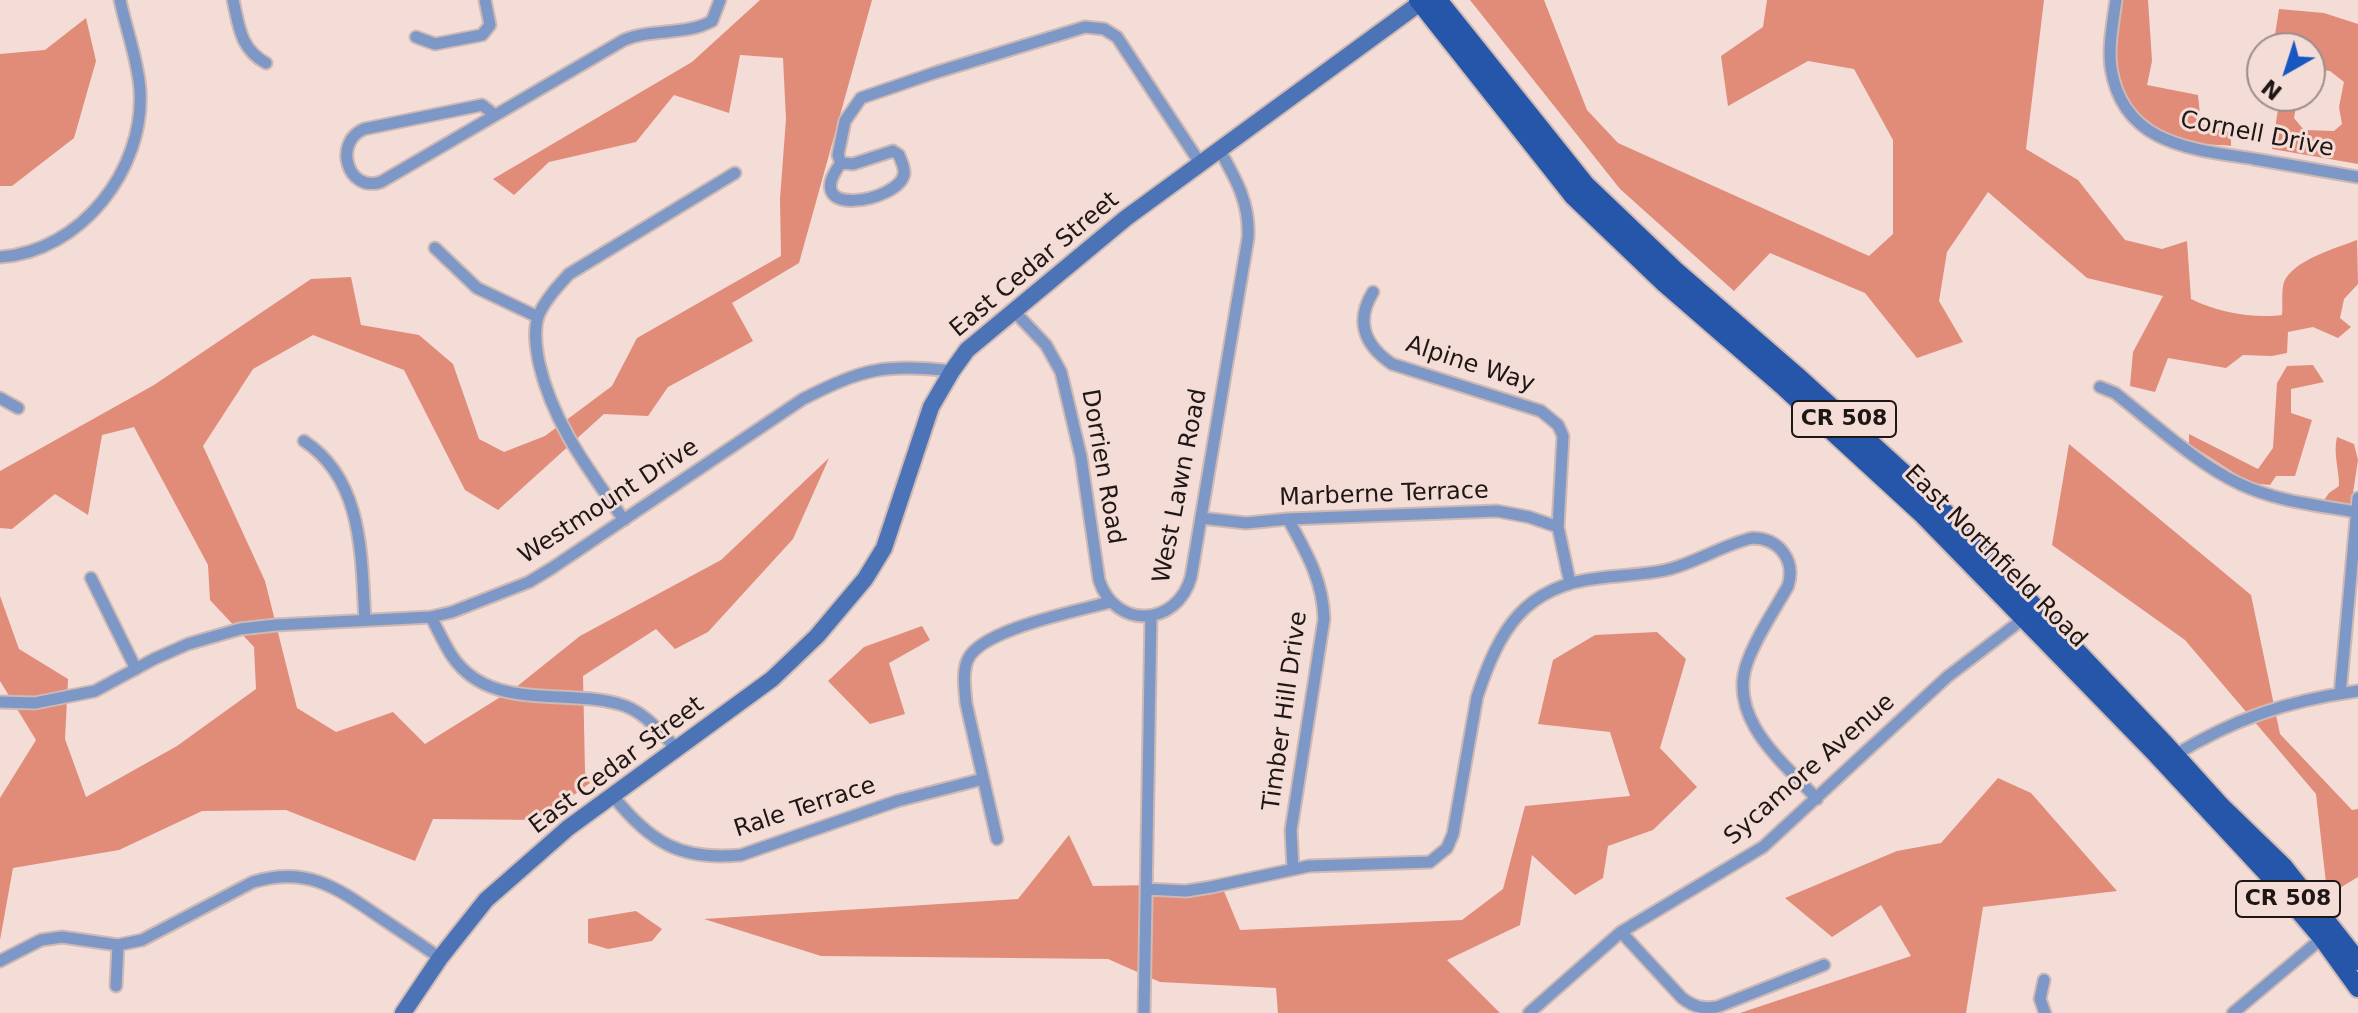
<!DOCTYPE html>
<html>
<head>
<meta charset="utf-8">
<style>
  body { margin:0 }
  #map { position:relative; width:2358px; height:1013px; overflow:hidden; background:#f4dcd7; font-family:"DejaVu Sans",sans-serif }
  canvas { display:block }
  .north { position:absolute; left:2246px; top:32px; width:80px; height:80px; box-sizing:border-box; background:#f4dcd7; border:2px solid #9f8d89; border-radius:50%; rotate:219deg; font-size:22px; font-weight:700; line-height:32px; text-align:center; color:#1f1715 }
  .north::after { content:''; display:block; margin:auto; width:28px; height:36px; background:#1856c2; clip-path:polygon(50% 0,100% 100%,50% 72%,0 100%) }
</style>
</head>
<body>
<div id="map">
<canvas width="2358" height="1013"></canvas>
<div class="north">N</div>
</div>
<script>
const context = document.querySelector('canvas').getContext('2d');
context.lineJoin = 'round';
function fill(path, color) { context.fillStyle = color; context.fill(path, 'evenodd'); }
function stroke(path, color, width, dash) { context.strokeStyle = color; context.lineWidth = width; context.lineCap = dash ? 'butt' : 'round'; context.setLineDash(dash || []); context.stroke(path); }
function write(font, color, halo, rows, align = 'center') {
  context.font = font + ' "DejaVu Sans",sans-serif'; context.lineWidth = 6; context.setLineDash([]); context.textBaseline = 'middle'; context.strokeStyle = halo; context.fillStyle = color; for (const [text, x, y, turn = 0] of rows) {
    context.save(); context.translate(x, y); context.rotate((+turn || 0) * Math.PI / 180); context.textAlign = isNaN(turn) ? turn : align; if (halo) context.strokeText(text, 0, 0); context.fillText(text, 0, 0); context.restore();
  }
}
const forest = new Path2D(`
  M760,0H872L799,263L732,303L753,341L668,387L648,416L604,414L498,510L465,490L404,370L313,335L253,369L203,446L265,581L297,708L336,732L393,712L425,744L515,688L580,636L721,560L829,458L793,539L708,632L675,649L656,629L583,676L585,772L590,783L540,820L433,819L415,861L286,810L202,811L119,850L13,868L0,940V798L36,740L0,681V596L19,649L68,679L65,739L86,797L177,746L256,689L254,647L210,600L208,565L134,427L102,435L88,515L55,494L12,529L0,528V471L154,385L311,279L351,277L361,325L419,335L453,364L479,439L504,452L545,436L612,386L637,338L781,256L780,199L786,119L783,58L740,55L729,113L674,95L636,142L549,162L514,195L493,179L692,62Z
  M1470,0H1544L1587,110L1618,143L1869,256L1893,234V140L1854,69L1808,61L1728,106L1721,56L1763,27L1767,0H2044L2026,149L2078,180L2125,240L2162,249L2187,241L2191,299C2216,312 2254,319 2282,315C2283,306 2281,291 2284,282C2293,260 2337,248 2357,240L2358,284L2344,299L2340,318L2351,327L2338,338L2313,327L2288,332L2287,353L2272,356L2243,355L2226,368L2168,358L2155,392L2130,386L2133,352L2163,296L2087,278L1988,192L1947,252L1939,301L1963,342L1917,358L1865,293L1770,253L1734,291L1620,189Z
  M2123,0H2148L2152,61L2147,85L2198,95L2201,124L2231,133V146C2214,144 2193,145 2176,139C2139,127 2117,93 2114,55C2113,37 2120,17 2123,0Z
  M2279,9L2324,13L2358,24V164L2272,149L2280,96H2298L2294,118L2304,130L2334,131L2342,124L2339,107L2344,82L2330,71L2310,69V48H2273Z
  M86,18L96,61L74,138L12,186H0V54L45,50Z
  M2313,365L2324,382L2291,389V413L2312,420L2295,476H2276L2270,485L2250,483L2189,444V434L2258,469L2273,448L2277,383L2287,366Z
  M2337,437L2354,444L2358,460L2351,506L2322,503L2329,493L2339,486C2339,468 2333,454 2337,437Z
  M2069,444L2251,595L2280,734L2352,810L2358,809V877L2333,892L2326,883L2316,794L2185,640L2052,545Z
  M922,626L930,640L889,663L905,714L870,724L828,681L864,647Z
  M1657,632L1686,659L1660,748L1697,787L1653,830L1608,846L1603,878L1575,895L1532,855L1520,925L1447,960L1500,1013H1278L1276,988L1160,982L1108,959L821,956L704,919L1018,899L1069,835L1093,886L1221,884L1240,930L1462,920L1503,889L1525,806L1630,796L1610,732L1538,724L1553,660L1595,635Z
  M1998,778L2031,793L2117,891L1983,907L1966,1013H1740L1911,956L1881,905L1832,937L1785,898L1897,851L1941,843Z
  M636,911L662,929L652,941L608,949L588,943V919Z`);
const minor = new Path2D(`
  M233,0C239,26 240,49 266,63
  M2116,0C2113,22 2108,46 2111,68C2123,145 2192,149 2254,159C2289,165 2323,171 2358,177
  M416,37L435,44L482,35L490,25L485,0
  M495,115L482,105L364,129C333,142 347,193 381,182L624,40C652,28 685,36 712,21L720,0
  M841,163L853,164L893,151L899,155C901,161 905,168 904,174C899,202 798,220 841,163L838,155L845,121L861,98L934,73L1085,27L1104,29L1117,37L1200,163
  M435,248L477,288L538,317
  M0,257C81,252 145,169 140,90C138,60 126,29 120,0
  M1373,292C1355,321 1364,345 1392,364L1541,411L1558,425L1563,436L1558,527L1570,583
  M1013,310L1046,345L1061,372L1081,457L1099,580C1115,630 1177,627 1191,577L1248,238C1250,203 1236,179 1219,149
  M2100,387L2115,393C2152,422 2198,465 2240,484C2275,501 2317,505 2355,512
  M0,398L18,408
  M304,441C364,480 361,557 365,620
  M1201,518L1246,523L1288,519L1497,511L1529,517L1558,527
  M1288,519C1306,552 1323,580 1324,619L1291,830L1293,869
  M624,520C589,470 553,424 539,363C536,348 533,329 539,314C546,299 558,286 569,274L735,173
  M91,578L136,669
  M431,617C438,630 444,644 452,656C490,712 562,688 619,704C643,710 660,732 677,749
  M2340,694L2358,498
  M0,702L35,703L95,691L154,659L188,644L240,629L276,625L431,617L452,612L529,582L552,568L803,399C862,369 885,363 952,371
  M2173,756C2234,719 2286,701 2358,691
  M613,796C650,842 680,861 741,855L897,801L983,779
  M997,839L966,703C965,689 962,672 968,659C982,629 1078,611 1110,602
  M1146,889L1186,891L1211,887L1309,866L1430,862L1447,848L1453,834L1477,697C1499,630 1524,586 1599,578C1621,575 1644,575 1666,570C1696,563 1722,545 1752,538C1779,538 1796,560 1788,586C1774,611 1756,637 1747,663C1727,719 1784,763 1817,799
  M1621,932L1682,998C1694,1007 1702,1009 1717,1007L1824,965
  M0,961L41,940L62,937L118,945L142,940L253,882C306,866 336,887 378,916C399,930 420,944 440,958
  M2044,980L2040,999L2045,1013
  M116,986L118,945
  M1144,1013L1151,616
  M1529,1013L1621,932L1763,847L1947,677L2027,616
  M2233,1013L2327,934`);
const secondary = new Path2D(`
  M403,1013L440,958L486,900L568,828L772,679L817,636L865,579L884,548L931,407L952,371L967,350L1126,218L1420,3`);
const primary = new Path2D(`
  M1418,0L1573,196L1664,283L1785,388L1921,513L2156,754L2264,870L2322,938L2358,988
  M1438,0L1586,185L1675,270L1796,375L1933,500L2166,745L2221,806L2284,867L2358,961`);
const shields = [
  [1844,419,104],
  [2288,899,104]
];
const shieldNames = [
  ["CR 508",1844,419],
  ["CR 508",2288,899]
];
const streetNames = [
  ["Cornell Drive",2257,135,11],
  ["East Cedar Street",1035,265,-40],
  ["Alpine Way",1470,365,18],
  ["Dorrien Road",1102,467,80],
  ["West Lawn Road",1181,486,-79],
  ["Marberne Terrace",1384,495,-2],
  ["Westmount Drive",609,502,-33],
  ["East Northfield Road",1995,557,45],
  ["Timber Hill Drive",1286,711,-82],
  ["East Cedar Street",617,766,-37],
  ["Sycamore Avenue",1810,770,-41],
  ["Rale Terrace",805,808,-18]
];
fill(forest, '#e18b79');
stroke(minor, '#ceb9b4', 15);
stroke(secondary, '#ceb9b4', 20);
stroke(primary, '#ceb9b4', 22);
stroke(minor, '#7d98c7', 11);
stroke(secondary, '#4b73b6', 16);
stroke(primary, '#2656a9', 18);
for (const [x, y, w] of shields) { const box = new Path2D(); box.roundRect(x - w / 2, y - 18, w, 36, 6); context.fillStyle = '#f4dcd7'; context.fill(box); stroke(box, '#1f1715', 2); }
write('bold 22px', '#1f1715', null, shieldNames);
write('24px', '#1f1715', '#f4dcd7', streetNames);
</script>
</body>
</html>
